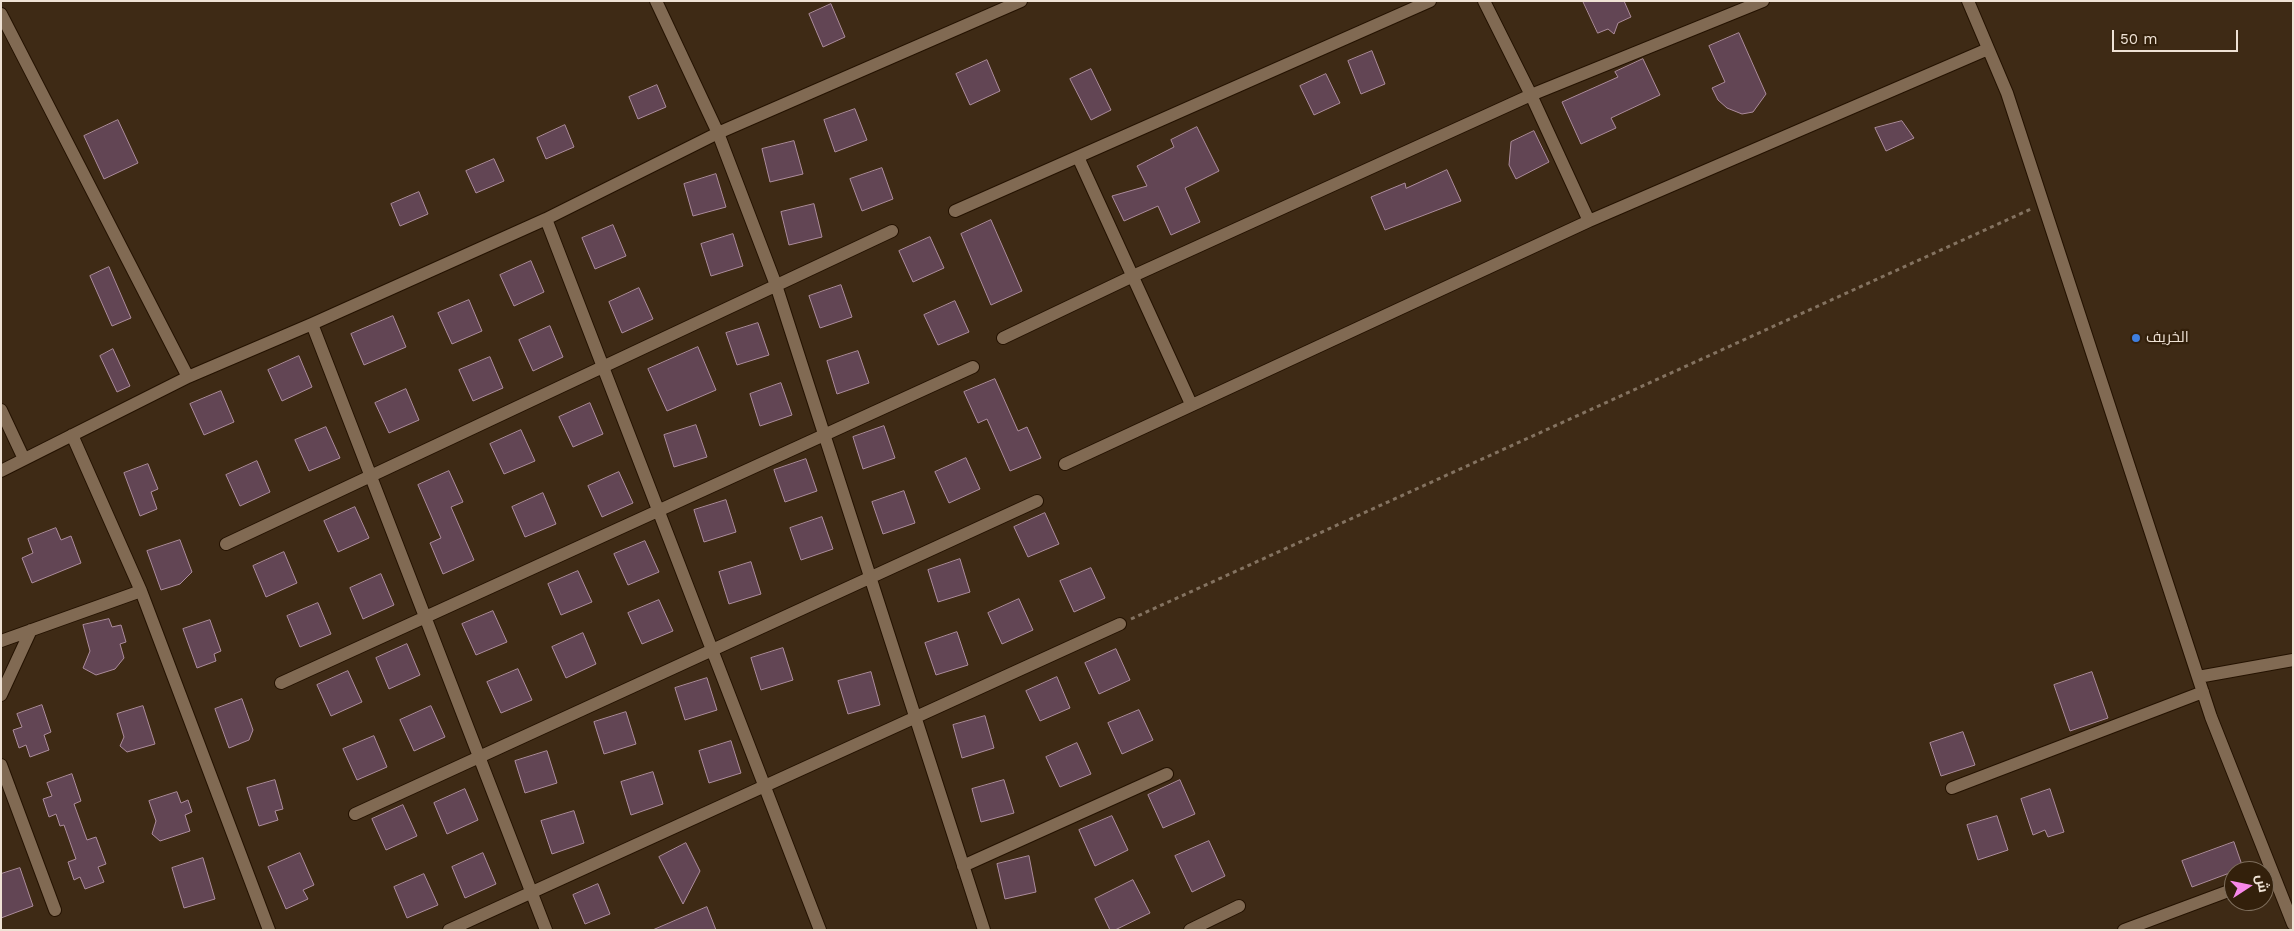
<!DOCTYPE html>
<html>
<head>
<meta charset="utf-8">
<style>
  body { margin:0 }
  #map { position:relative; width:2294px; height:931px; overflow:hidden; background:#3e2a15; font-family:"Work Sans",Cairo,sans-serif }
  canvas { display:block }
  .frame { position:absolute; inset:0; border:2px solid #efe2d5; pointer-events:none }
  .north { position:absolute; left:2224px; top:861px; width:50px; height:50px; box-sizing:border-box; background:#33200b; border:1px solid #7e6e5c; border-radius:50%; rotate:79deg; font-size:14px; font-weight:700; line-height:20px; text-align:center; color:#efe2d5 }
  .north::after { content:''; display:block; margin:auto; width:18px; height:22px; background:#f888ea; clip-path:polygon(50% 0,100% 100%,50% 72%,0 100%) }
  .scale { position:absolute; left:2112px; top:30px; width:126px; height:22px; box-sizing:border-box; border:2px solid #efe2d5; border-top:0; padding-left:6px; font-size:15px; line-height:18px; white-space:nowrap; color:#efe2d5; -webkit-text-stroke:4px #33200b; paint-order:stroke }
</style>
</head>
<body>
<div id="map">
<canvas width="2294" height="931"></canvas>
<div class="frame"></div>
<div class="north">ش</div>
<div class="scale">50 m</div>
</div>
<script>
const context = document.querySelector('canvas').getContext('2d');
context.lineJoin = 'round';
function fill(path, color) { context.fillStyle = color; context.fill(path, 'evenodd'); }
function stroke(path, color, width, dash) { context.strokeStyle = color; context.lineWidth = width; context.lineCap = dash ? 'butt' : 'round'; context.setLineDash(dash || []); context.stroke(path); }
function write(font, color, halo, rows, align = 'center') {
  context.font = font + ' "Work Sans",Cairo,sans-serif'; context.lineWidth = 4.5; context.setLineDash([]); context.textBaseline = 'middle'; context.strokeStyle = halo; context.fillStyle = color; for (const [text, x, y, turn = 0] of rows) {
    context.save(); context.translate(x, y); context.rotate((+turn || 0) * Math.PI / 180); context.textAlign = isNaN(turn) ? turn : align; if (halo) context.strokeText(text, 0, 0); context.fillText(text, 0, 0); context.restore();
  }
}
const building = new Path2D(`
  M1583,1H1624L1631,17L1618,23L1614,34L1608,29L1598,33Z
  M831,4L845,37L823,47L809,14Z
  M1739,33L1766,94L1753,112L1742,114L1727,108L1718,100L1712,88L1725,82L1709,46Z
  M1372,51L1385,84L1361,94L1348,61Z
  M1643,59L1660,95L1611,118L1616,128L1581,144L1562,102L1618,77L1615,72Z
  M987,60L1000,91L970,105L956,74Z
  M1091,69L1111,110L1091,120L1070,79Z
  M1326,74L1340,103L1314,115L1300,86Z
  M657,85L666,107L638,119L629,97Z
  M855,109L867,140L835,152L824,120Z
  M118,120L138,163L104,179L84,136Z
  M1902,121L1914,138L1886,151L1875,128Z
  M565,125L574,147L546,159L537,138Z
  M1197,127L1219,171L1185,188L1200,222L1171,235L1158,206L1124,221L1112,196L1147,186L1137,166L1174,147L1171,140Z
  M1534,131L1549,162L1516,179L1509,165L1511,142Z
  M794,141L803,174L770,182L762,149Z
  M494,159L504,181L476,193L466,171Z
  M882,168L893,199L862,211L850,179Z
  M1447,170L1461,201L1385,230L1371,197L1405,183L1406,188Z
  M716,174L726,207L693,216L684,184Z
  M419,192L428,214L400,226L391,204Z
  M814,204L822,237L789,245L781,212Z
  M991,220L1022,291L991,305L961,234Z
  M613,225L626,256L595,269L582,238Z
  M733,234L743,266L711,276L701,244Z
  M930,237L944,268L913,282L899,251Z
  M531,261L544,292L514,306L500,275Z
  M109,267L131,318L112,326L90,276Z
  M841,285L852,317L820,328L809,296Z
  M639,288L653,319L622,333L609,302Z
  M469,300L482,331L452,344L438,313Z
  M955,301L969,332L938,345L924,315Z
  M393,316L406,347L364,365L351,334Z
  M758,323L769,355L737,365L726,333Z
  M550,326L563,357L533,371L519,340Z
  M698,347L716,390L667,411L648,369Z
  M113,349L130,386L117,392L100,356Z
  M858,351L869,383L837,394L827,361Z
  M299,356L312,387L282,401L268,370Z
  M490,357L503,388L473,401L459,370Z
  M995,379L1018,431L1027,427L1041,458L1010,471L987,419L978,423L964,392Z
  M781,383L792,415L760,426L750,394Z
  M406,389L419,420L389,433L375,403Z
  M221,391L234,422L204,435L190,404Z
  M590,403L603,434L573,447L559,417Z
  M696,425L707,457L674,467L664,435Z
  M884,426L895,458L863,469L853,437Z
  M326,427L340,458L309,471L295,440Z
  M521,430L535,461L504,474L490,444Z
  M966,458L980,489L949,503L935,472Z
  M806,459L817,491L785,502L774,470Z
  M257,461L270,492L240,506L226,475Z
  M148,464L158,489L151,492L157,509L140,516L124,473Z
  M449,471L463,502L451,507L474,560L443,574L430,543L441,538L418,485Z
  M619,472L633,503L602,517L588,486Z
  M904,491L915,523L883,534L872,502Z
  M543,493L556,524L525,537L512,507Z
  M726,500L736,532L704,542L694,510Z
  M355,507L369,538L338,552L324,521Z
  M1045,513L1059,544L1028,557L1014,527Z
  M822,517L833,549L801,560L790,528Z
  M56,528L61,540L71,536L81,563L32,583L22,558L33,553L28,539Z
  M180,540L192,572L180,584L161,590L147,551Z
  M645,541L659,572L628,585L614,554Z
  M284,552L297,583L266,597L253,566Z
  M960,559L970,592L938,602L928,570Z
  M751,562L761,594L729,604L719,572Z
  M1091,568L1105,598L1074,612L1060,581Z
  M578,571L592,602L561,615L548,584Z
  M381,574L394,605L363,619L350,588Z
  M1019,599L1033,630L1002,644L988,613Z
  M659,600L673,631L642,644L628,613Z
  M318,603L331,634L300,647L287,616Z
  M493,611L507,642L476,655L462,624Z
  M109,619L112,627L121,625L126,642L120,644L124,658L115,669L96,675L83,668L90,651L83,625Z
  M210,620L221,651L214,654L216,661L197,668L183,629Z
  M957,632L968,665L936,675L925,643Z
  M583,633L596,664L566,678L552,647Z
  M407,644L420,675L389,689L376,658Z
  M783,648L793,680L761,690L751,658Z
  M1116,649L1130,680L1099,694L1085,663Z
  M518,669L532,700L501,713L487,682Z
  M348,671L362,702L331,716L317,685Z
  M871,672L880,705L848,714L838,681Z
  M2092,672L2108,718L2070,731L2054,685Z
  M1057,677L1070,708L1040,721L1026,691Z
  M707,678L717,710L685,720L675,688Z
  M242,699L253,730L249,740L229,748L215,709Z
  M42,705L51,732L44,735L49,750L30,757L26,745L19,748L13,730L22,727L17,714Z
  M143,706L155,744L127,752L120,746L124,737L117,714Z
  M431,706L445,737L414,751L400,720Z
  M1139,710L1153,740L1122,754L1108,723Z
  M626,712L636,744L604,754L594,722Z
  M985,716L994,748L962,758L953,725Z
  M1963,732L1975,765L1941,776L1930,743Z
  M374,736L387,767L357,780L343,749Z
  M731,741L741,773L709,783L699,751Z
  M1077,743L1091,774L1060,787L1046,757Z
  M547,751L557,783L525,793L515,761Z
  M653,772L663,804L631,815L621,782Z
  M72,774L81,801L74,804L87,840L96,837L106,864L98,867L104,882L85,889L80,877L74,880L68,862L76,859L64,825L60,826L56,814L49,817L43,799L52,796L47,783Z
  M275,780L283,809L275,811L278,820L259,826L247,788Z
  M1004,780L1014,813L981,822L972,789Z
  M1180,780L1195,814L1163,828L1148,795Z
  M465,789L478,820L447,834L434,803Z
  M2050,789L2064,832L2048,837L2045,830L2033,835L2021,799Z
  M177,792L181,803L188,800L192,812L185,815L190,831L160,841L152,834L156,821L149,801Z
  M403,805L417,836L386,850L372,819Z
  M574,811L584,843L552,854L541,821Z
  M1112,816L1128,850L1095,866L1079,830Z
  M1997,816L2008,850L1978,860L1967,825Z
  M1209,841L1225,876L1192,892L1175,856Z
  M2234,842L2243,868L2192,887L2182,861Z
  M686,843L700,871L683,904L659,857Z
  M300,853L314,885L303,890L308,899L286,909L268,867Z
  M483,853L496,884L465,898L452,867Z
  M1029,856L1036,892L1005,899L997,864Z
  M203,858L215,899L184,908L172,868Z
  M20,868L33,906L1,918V874Z
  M424,874L438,905L407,918L394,887Z
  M1133,880L1150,913L1115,930H1110L1095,899Z
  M598,884L610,914L585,924L573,895Z
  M707,907L716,930H653Z`);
const path = new Path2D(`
  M1131,619L2031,209`);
const minor = new Path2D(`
  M656,1L718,133L776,285L984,930
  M1484,1L1531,95L1589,221
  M1968,1L2007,93L2211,717L2293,924
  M1,14L188,377
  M1078,157L1191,404
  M955,211L1430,1
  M546,219L820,930
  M312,324L546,930
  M1003,338L1133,276L1531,95L1763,1
  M1,410L24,459
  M72,435L141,591L269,930
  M1065,464L1589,221L1988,49
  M1,471L188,377L312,324L546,219L718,133L1021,1
  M226,544L892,231
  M1,641L141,591
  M2198,677L2293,660
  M281,683L973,367
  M1,695L31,630
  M1,765L55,910
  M1952,788L2203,692
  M355,814L1037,501
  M963,866L1167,774
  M449,930L1120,624
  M1190,930L1239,906
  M2124,930L2234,889`);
const markers = [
  [2136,338,5,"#3f7fe0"]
];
const poiNames = [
  ["الخريف",2146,338]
];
fill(building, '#624554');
stroke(building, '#ac8c9c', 1);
stroke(minor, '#241200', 14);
stroke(path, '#847361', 3, [4, 4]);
stroke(minor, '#816a53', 12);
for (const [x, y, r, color] of markers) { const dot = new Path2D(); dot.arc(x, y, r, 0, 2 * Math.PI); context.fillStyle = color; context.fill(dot); stroke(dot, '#33200b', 2); }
write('15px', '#efe2d5', '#33200b', poiNames, 'left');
</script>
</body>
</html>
